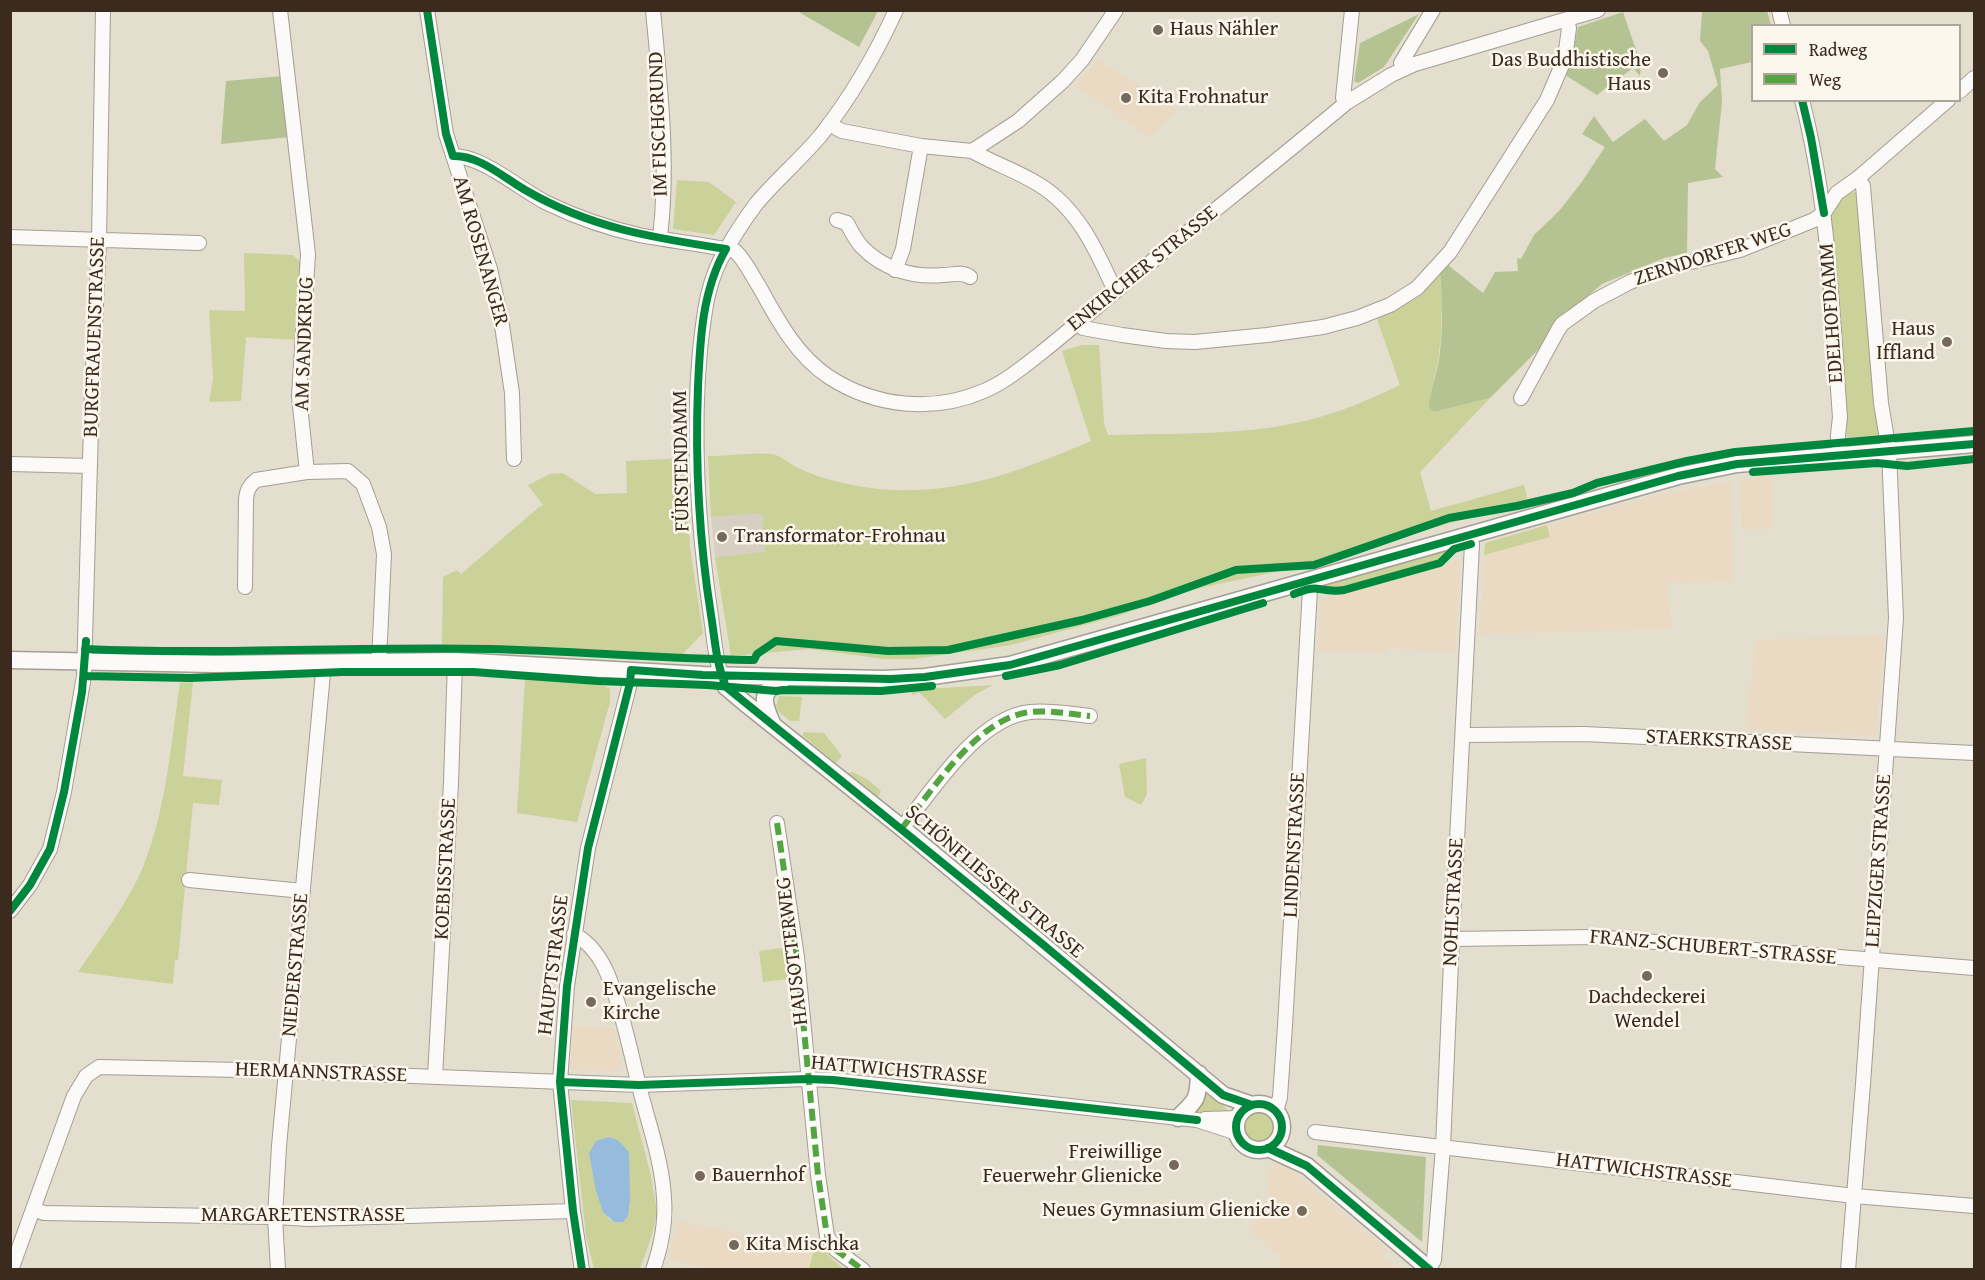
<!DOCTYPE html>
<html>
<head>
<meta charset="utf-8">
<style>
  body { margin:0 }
  #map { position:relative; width:1985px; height:1280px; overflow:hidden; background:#e4dece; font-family:"Gentium Book Plus",serif }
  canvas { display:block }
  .frame { position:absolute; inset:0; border:12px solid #3b2a1e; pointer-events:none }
  .legend { position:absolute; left:1751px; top:24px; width:210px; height:78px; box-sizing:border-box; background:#fbf7ec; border:2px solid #aea59a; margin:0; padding:8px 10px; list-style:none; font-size:18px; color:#3b2a1e }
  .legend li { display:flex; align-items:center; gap:12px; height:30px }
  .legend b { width:30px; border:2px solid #aea59a }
</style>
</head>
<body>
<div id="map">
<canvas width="1985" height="1280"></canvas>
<div class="frame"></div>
<ul class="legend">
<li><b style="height:8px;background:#00873e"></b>Radweg</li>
<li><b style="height:8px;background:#54a441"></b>Weg</li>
</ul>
</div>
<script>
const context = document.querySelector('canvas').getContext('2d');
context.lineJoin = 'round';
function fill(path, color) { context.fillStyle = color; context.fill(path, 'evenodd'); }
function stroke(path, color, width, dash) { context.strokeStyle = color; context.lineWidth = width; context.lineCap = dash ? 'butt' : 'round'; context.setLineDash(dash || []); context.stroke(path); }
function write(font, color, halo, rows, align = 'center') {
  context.font = font + ' "Gentium Book Plus",serif'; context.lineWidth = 5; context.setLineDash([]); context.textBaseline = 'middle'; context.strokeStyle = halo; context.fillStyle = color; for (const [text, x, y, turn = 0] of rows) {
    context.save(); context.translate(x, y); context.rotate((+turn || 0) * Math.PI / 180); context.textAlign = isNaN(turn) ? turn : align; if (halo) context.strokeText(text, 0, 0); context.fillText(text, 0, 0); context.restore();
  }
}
const built = new Path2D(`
  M1098,60L1178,110L1150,137L1075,86Z
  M1772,475V529H1744L1742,527L1741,480Z
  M1732,481L1733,582L1667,583L1672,629L1480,634L1484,555L1550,537L1547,525L1658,495Z
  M1460,560L1455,652L1387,648L1386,654L1318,650L1320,600Z
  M1884,636L1876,736L1745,729L1756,640Z
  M573,1026L613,1028L622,1064L616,1071L570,1070Z
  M1279,1160L1388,1251L1384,1256L1400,1269H1279L1280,1256L1248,1230L1267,1208L1269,1172Z
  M678,1221L814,1249L809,1269H711L669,1260Z`);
const industrial = new Path2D(`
  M762,512L765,552L715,557L711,517Z`);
const green = new Path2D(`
  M677,180L709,182L736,202L714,235L673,229Z
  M1853,192L1857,193L1881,435L1847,438L1831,218C1832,206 1843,197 1853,192Z
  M244,253L293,255L301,263L297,340L246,337L241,401L209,402L213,379L209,310L245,311Z
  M1440,274L1442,302L1441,336L1438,361L1430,398L1434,412L1490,398L1420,472L1431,511L1524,485L1528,501L1285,570L1185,591L1121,615L1011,645L914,659H884L810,649L731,656L715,557L765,552L762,513L711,517L708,456C728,456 753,452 772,454C780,455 789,463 796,467C809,473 825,479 839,482C932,505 1007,477 1091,441L1062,351L1082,345H1099L1104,423L1108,435C1172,433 1243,436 1305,421C1338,413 1369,400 1400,385L1377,319C1401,307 1421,292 1440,274Z
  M684,458L690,547L703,633L683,654L543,647L442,645L443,577L457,570L461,574L538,508L543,505L528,485L550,474L563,473L595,494L627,493L626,461Z
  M1547,525L1550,537L1484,555L1485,543Z
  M1453,545L1439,560L1339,588L1332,589L1320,585Z
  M525,679L600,684L610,689V702L577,822L517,813Z
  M193,682L183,776L222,780L219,805L193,803L178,960H175L173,984L78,972C100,939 127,905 143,867C166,811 171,743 180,683Z
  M993,685L976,694L945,719L919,692L913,695L909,690Z
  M779,696L802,697L799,721H790L779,712L776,706Z
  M805,732L824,733L842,756L836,763L802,735Z
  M1146,758L1147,794L1141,805L1125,797L1119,764Z
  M853,772L867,779L881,791L878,797L848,773Z
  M788,947L794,978L763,982L759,951Z
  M1203,1088L1228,1110L1226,1113L1192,1112Z
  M571,1100L632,1103L651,1176L657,1212L652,1235L640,1269H594L586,1236ZM608,1137L618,1140L628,1152L614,1222L608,1218L594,1146L596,1141Z
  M1242 1127a17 17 0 1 1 34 0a17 17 0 1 1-34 0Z
  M819,1240L830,1257L844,1269H809L814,1249L819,1250Z`);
const forest = new Path2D(`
  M797,11L877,10L878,11L859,47Z
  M1702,11H1767L1771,25L1752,26V62L1720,69L1722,102L1715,169L1723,177L1688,183L1687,253L1664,258L1602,284L1571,310L1551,337L1490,398L1434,412L1429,407C1430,391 1436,376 1439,360C1443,331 1443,302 1440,274L1448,265L1483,293L1495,272L1518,271L1517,258L1521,259L1534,235L1559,211L1581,183L1605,147L1582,134L1594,116L1613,142L1645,119L1664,141L1687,125L1700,102L1718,85L1708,51L1700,41Z
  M1623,12L1641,64L1640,76L1633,68L1597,95L1565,75L1572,56L1578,27Z
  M1419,14L1384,67L1358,83L1354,81L1360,43Z
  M283,76L291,137L221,144L226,81Z
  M1318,1145L1426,1157L1422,1242L1317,1155Z`);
const water = new Path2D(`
  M608,1137L618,1140L629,1152L630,1200L628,1216L623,1222H614L603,1212L596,1191L589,1153L596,1141Z`);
const minor = new Path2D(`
  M280,10L308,254L299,396L307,472
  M427,10L446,134L490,269L501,319L512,393L514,459
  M653,10C660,86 669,162 660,238
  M1779,10L1783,26
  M1404,69L1401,63L1433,10
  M1960,91L1974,78
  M1802,100C1829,204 1832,311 1840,417L1838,435L1839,455
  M1346,103L1343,98L1352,10
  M829,124L842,131L921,146L972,151L1018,121L1063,81L1082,60L1116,10
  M972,151C993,163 1017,171 1038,184C1078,208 1097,251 1115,291
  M453,156C481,155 521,190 547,203C576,217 607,228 639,235C670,241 703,244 735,251C746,261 752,276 760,288C778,321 797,356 829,377C875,407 933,413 984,391C1005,382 1023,367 1041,353C1067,332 1092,311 1117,290C1193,227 1271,166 1346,103L1391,75L1415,64L1598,10
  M837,220L847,223C851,231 856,241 862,247C883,269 913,278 943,275C953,275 962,271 970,277
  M10,237L199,243
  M895,270L903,249L921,146
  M1079,322L1083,328L1122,335L1166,341L1195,342L1267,335L1323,327L1357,318L1390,305L1417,288L1450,252L1547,100L1565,58L1569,28L1567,21
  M1521,398L1558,330L1562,324L1594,301L1630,282L1662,269L1740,250L1814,220L1824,213L1837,193L1858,178L1948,100
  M10,464L90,466
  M245,587L246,499C247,490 249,486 256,480L307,472L348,471L363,484L379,527L384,554L379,661
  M721,675C715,656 714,637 711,617C698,529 692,439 700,350C704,315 707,280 726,250C735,234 745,219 756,204C776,180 801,159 821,135C851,97 876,54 896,10
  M1463,735L1584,734L1974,753
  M777,823L797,957L818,1175L827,1236L836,1250L863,1270
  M902,828C933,790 977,718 1030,712C1050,710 1070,714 1090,716
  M189,880L303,891
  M10,911L30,885L50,849L64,792L84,676L92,391L99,240L103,10
  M574,934C590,943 601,958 608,975C622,1011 630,1049 639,1086C648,1122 662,1160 664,1198C666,1222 661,1247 653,1270
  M1452,939L1595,937L1974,968
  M435,1077L451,783L455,661
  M1276,1111L1280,1097L1285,1026L1310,589L1308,580
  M1205,1119L1238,1118
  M1315,1132L1854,1196L1974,1206
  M34,1209L44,1213L275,1217L309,1219L573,1211
  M1429,1269L1434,1260L1443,1147L1452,939L1472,544L1470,534
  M11,1270L74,1096L86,1076L99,1067L287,1071L639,1085L807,1079L833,1080L1197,1120L1237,1133
  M278,1270L275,1217L279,1146L324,662
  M582,1270L573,1211L560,1082L567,986L588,848L630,683L631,670
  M1848,1270L1863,1084L1896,618L1889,451L1881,403L1864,198L1863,186L1858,178`);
const major = new Path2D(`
  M10,660L214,664L455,661L703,675L883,679L925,677L1010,665L1678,476L1737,464L1974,444
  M721,675L726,687L745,703L902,828L1223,1095L1252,1105
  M772,723C760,696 762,692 786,677
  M1236 1127a23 23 0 1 1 46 0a23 23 0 1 1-46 0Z
  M1178,1118C1196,1100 1198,1101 1199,1074
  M1268,1148L1307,1166L1430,1270`);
const quiet = new Path2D(`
  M777,823L797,957L818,1175L827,1236L836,1250L863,1270
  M902,828C933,790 977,718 1030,712C1050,710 1070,714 1090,716`);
const cycleway = new Path2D(`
  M427,10L446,134L453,156C480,155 505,179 527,191C591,228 654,238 726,249C702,290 700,341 698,387C695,464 699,539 711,615C715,640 716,663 726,687L1040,942L1223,1095L1252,1105
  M1802,100L1811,138L1824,213
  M1753,472L1877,463L1907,466L1974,459
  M1294,594C1302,591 1311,587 1319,589C1329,590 1334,592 1344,590L1440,563L1454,549L1471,544
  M85,649C220,655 355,646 490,649C577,651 663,659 749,660H754L757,654L776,641L888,651L948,650L1082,620L1150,601L1236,570L1314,565L1449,518L1517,506L1573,493L1597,483L1687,461L1735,452L1974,431
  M84,676L190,678L343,672H473L598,681L708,685L776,691L783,690L881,691L932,686
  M1006,676L1060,665L1263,603
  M10,911L30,885L50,849L64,792L82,692L86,641
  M560,1082L639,1085L807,1079L833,1080L1197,1120
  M1236 1127a23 23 0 1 1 46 0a23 23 0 1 1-46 0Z
  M1268,1148L1307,1166L1430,1270
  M582,1270L573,1211L560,1082L567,986L588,848L630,683L631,670L703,675L891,679L925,677L1010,665L1678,476L1737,464L1974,444`);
const markers = [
  [1158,30,6,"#76695c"],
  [1663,73,6,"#76695c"],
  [1126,98,6,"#76695c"],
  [1947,342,6,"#76695c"],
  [722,537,6,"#76695c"],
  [1647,976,6,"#76695c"],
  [591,1002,6,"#76695c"],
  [1174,1165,6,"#76695c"],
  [700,1176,6,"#76695c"],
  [1302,1211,6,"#76695c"],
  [734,1245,6,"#76695c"]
];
const poiNames = [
  ["Haus Nähler",1170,30],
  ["Das Buddhistische",1651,61,"right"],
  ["Haus",1651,85,"right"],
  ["Kita Frohnatur",1138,98],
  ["Haus",1935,330,"right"],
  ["Iffland",1935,354,"right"],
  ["Transformator-Frohnau",734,537],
  ["Evangelische",603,990],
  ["Kirche",603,1014],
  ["Dachdeckerei",1647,998,"center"],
  ["Wendel",1647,1022,"center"],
  ["Freiwillige",1162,1153,"right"],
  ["Feuerwehr Glienicke",1162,1177,"right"],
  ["Bauernhof",712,1176],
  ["Neues Gymnasium Glienicke",1290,1211,"right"],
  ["Kita Mischka",746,1245]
];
const streetNames = [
  ["IM FISCHGRUND",659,124,-92],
  ["AM ROSENANGER",480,251,74],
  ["ZERNDORFER WEG",1713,255,-18],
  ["ENKIRCHER STRASSE",1143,269,-39],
  ["EDELHOFDAMM",1832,313,-94],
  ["BURGFRAUENSTRASSE",95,337,-88],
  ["AM SANDKRUG",305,344,-88],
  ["FÜRSTENDAMM",682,461,-91],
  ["STAERKSTRASSE",1719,741,3],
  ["LINDENSTRASSE",1295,845,-87],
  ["LEIPZIGER STRASSE",1879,861,-86],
  ["KOEBISSTRASSE",446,869,-87],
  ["SCHÖNFLIESSER STRASSE",994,882,40],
  ["NOHLSTRASSE",1454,902,-87],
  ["FRANZ-SCHUBERT-STRASSE",1713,948,5],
  ["HAUSOTTERWEG",793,951,-97],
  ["NIEDERSTRASSE",296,965,-85],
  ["HAUPTSTRASSE",554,965,-83],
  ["HATTWICHSTRASSE",899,1071,5],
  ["HERMANNSTRASSE",321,1073,2],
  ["HATTWICHSTRASSE",1644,1171,7],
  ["MARGARETENSTRASSE",303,1216]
];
fill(built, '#eadac4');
fill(industrial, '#d7cfc2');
fill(green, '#cad299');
fill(forest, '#b5c392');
fill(water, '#96bbdd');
stroke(minor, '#a49e93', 16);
stroke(major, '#a49e93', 19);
stroke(minor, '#fbfaf8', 14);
stroke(major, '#fbfaf8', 16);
stroke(quiet, '#54a441', 6, [12, 6]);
stroke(cycleway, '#00873e', 8);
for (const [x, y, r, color] of markers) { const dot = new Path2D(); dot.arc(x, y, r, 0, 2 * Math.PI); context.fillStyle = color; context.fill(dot); stroke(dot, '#fbf7ec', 2); }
write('21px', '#3b2a1e', '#fbf7ec', poiNames, 'left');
write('21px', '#3b2a1e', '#fbf7ec', streetNames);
</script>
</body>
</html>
